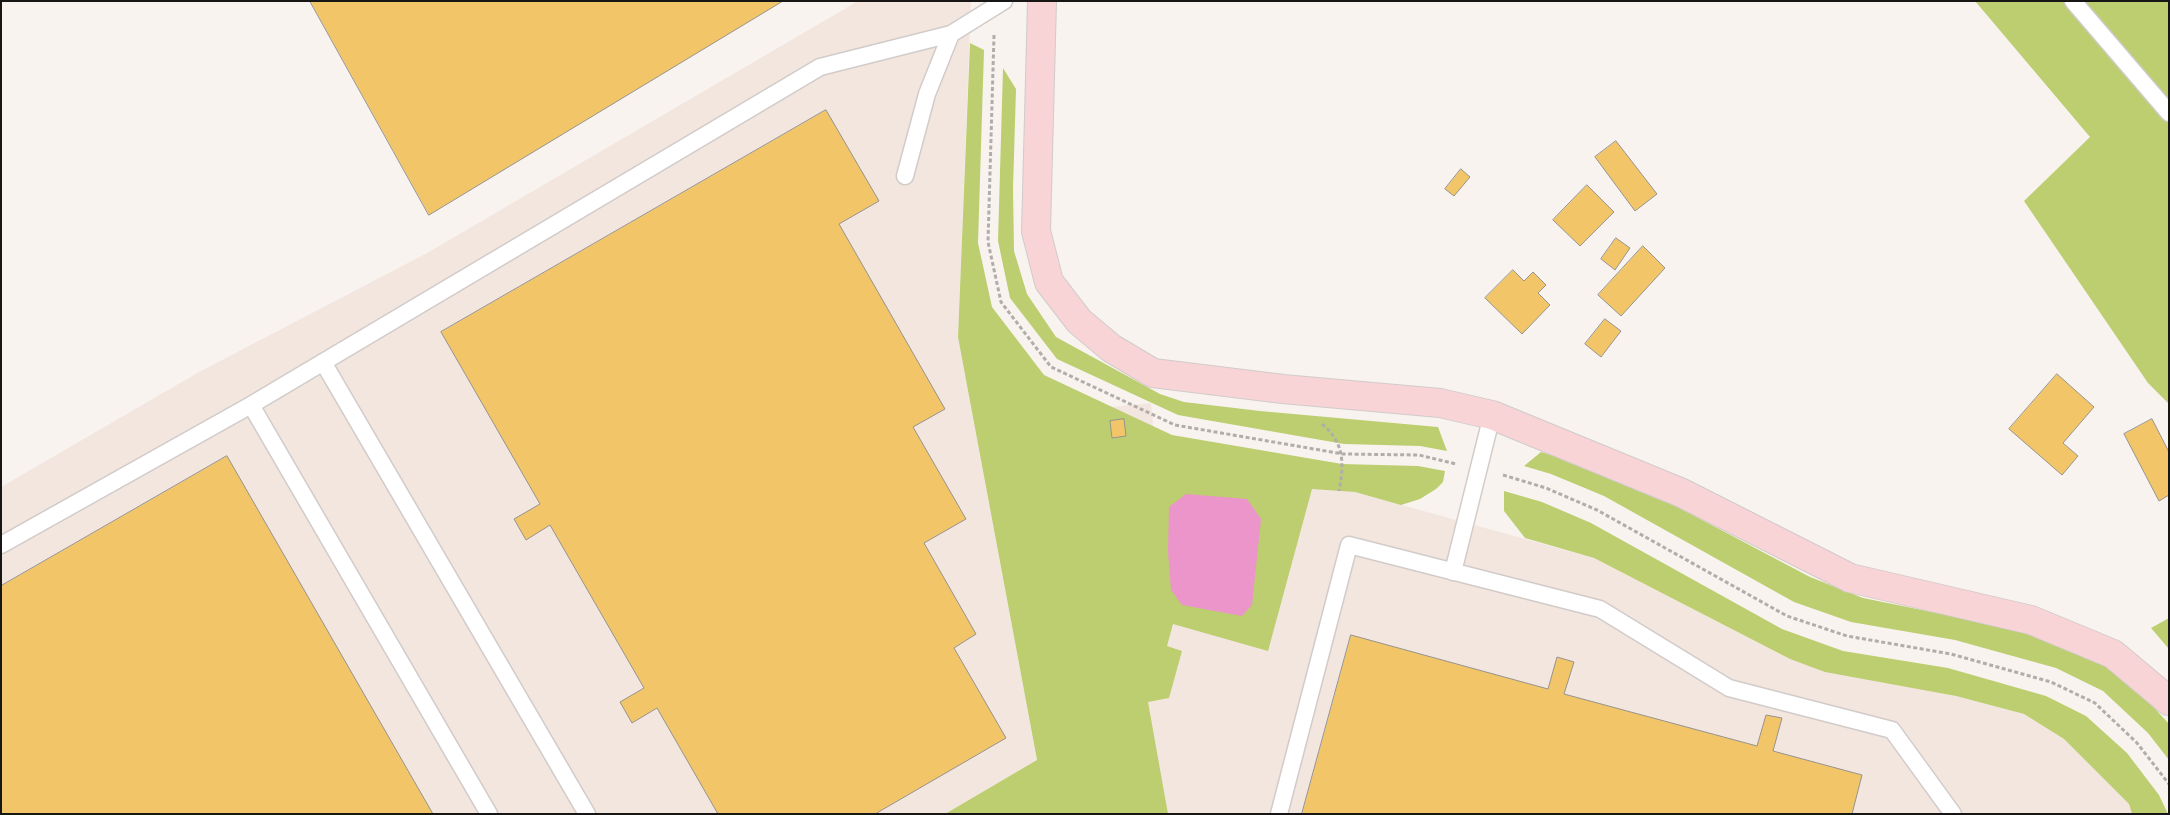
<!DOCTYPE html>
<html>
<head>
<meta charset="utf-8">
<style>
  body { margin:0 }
  #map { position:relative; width:2170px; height:815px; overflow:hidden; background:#f9f3f0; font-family:"Crimson Pro",serif }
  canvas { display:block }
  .frame { position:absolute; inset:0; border:2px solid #181615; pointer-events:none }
</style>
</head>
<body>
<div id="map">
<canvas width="2170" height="815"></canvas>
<div class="frame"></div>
</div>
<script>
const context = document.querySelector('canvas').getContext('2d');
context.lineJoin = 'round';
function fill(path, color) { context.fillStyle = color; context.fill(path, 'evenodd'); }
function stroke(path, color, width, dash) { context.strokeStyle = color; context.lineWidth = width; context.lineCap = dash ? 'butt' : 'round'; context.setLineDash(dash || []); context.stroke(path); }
const built = new Path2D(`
  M858,1H971L958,337L1037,761L945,814H1V487L199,372L427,253Z
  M1151,403L1155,445L1101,408Z
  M1136,469L1355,492L1594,558L1790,659L1956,696L2024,714L2064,739L2129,804L2132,814H1157L1140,709Z`);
const green = new Path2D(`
  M1975,1H2169V404L2148,383L2024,201L2090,137Z
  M970,43L984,50L978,243L992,307L1044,375L1172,435L1342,464L1418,466L1445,471L1443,482L1436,489L1420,499L1401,505L1355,492L1312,489L1268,651L1173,624L1167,646L1182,651L1169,698L1148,702L1168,814H945L1037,760L958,337Z
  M1003,68L1016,89L1013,188L1014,251L1027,294L1056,337L1160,394L1184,402L1260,411L1438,427L1447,451L1420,446L1344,444L1178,415L1057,359L1010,298L998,241Z
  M1541,452L1615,474L1810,577L1863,598L1991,624L2056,642L2096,660L2138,690L2169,724V760L2148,733L2103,691L2056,668L1955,640L1851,622L1794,602L1604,496L1551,474L1524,466Z
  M1504,491L1542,502L1591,523L1782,629L1843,651L1948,668L2046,696L2086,716L2127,753L2159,795L2168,814H2132L2129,804L2064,739L2024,714L1956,696L1825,672L1790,659L1594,558L1525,538L1504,511Z
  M2169,618V649L2151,628Z`);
const water = new Path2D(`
  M1186,494L1247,499L1261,519L1252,605L1242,616L1182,605L1171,590L1168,552L1169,507Z`);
const building = new Path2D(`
  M310,1H783L429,215Z
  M826,110L879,201L839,224L945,409L913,427L966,519L924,543L976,634L954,648L1006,738L875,814H718L657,708L632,723L620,702L644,688L550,525L526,540L514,519L540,504L441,332Z
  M1616,141L1657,194L1635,211L1595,157Z
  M1461,169L1470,177L1454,196L1445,189Z
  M1587,185L1614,212L1580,246L1553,220Z
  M1616,238L1630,248L1615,270L1601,259Z
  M1643,246L1665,268L1621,316L1598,295Z
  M1513,270L1524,281L1533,272L1546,285L1538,293L1550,305L1522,334L1485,298Z
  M1605,319L1621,331L1601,357L1585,344Z
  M2057,374L2094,407L2063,443L2078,456L2062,475L2009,429Z
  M1124,419L1126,436L1112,438L1110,421Z
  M2152,419L2169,452V495L2159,501L2124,434Z
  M227,456L433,814H1V586Z
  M1351,635L1548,689L1557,657L1574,662L1564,694L1757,746L1766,715L1782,718L1773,751L1862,775L1852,814H1302Z`);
const path = new Path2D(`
  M994,35L988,242L1001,302L1051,367L1175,425L1343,454L1419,455L1456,464
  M1322,424C1345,443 1344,464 1339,491
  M1503,475L1546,488L1597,510L1787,616L1847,636L1951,654L2051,682L2095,703L2137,743L2169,784`);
const lane = new Path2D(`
  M2073,1L2169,113
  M905,176L927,94L951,34
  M323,362L587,814
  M251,405L489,814
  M1,545L251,405L820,67L951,34L1004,1
  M1453,572L1492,415
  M1279,814L1349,545L1600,609L1729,688L1892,730L1953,814`);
const secondary = new Path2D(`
  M1042,1L1036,231L1049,282L1079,321L1111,348L1153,373L1283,389L1440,403L1492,415L1682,493L1850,578L2031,620L2113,654L2169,701`);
fill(built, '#f3e6df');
fill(green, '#bcce6f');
fill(water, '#ec95ca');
fill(building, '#f1c568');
stroke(building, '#96948f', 1);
stroke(lane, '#d1cbc9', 19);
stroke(secondary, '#d1cbc9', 30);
stroke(path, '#b2adaa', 3, [4, 2.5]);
stroke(lane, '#fff', 16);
stroke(secondary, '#f8d4d7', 28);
</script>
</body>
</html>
